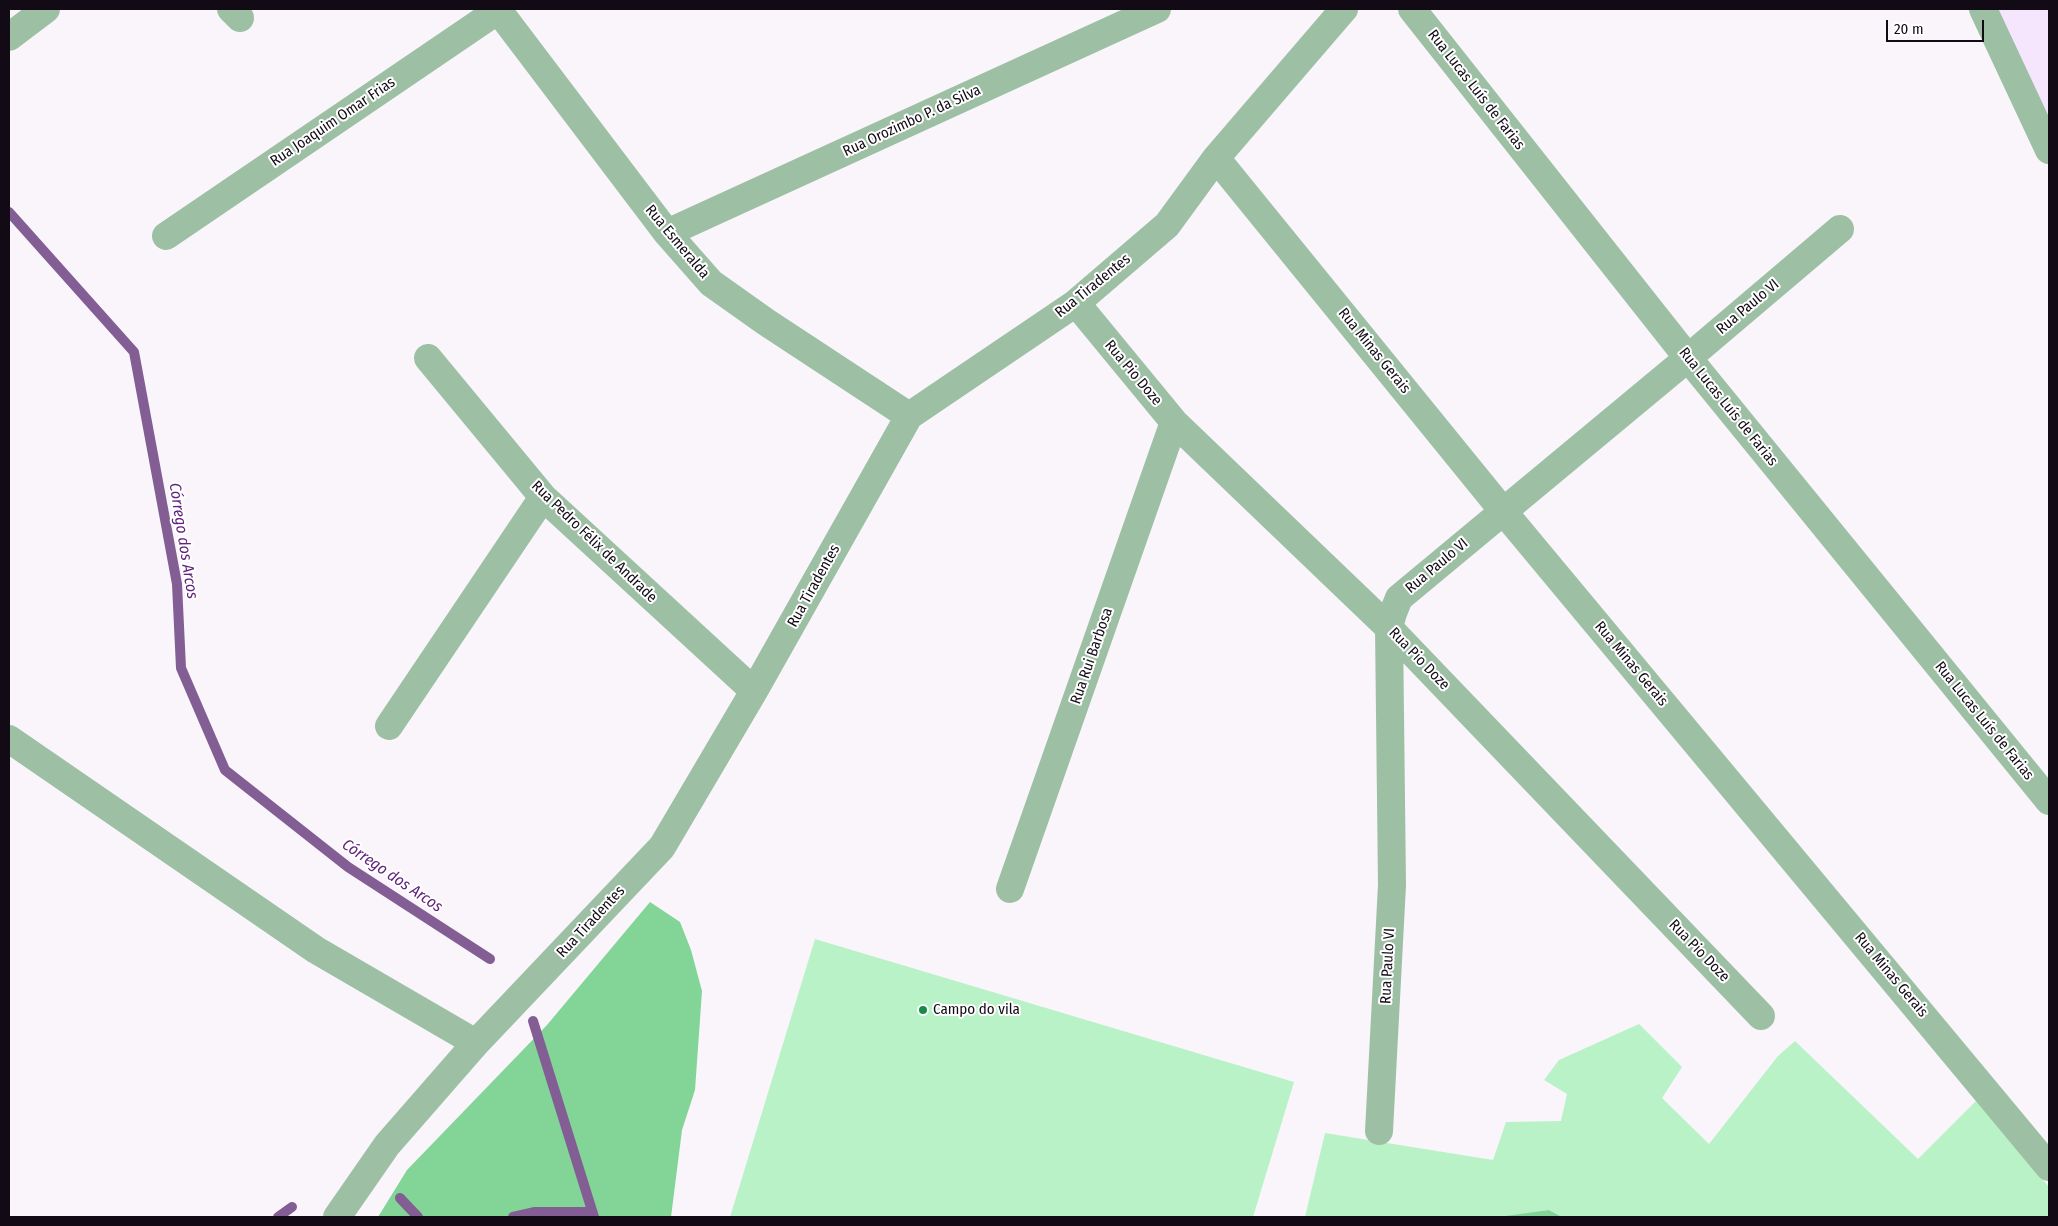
<!DOCTYPE html>
<html>
<head>
<meta charset="utf-8">
<style>
  body { margin:0 }
  #map { position:relative; width:2058px; height:1226px; overflow:hidden; background:#f9f5fb; font-family:"Fira Sans Condensed",sans-serif }
  canvas { display:block }
  .frame { position:absolute; inset:0; border:10px solid #120b15; pointer-events:none }
  .scale { position:absolute; left:1886px; top:20px; width:98px; height:22px; box-sizing:border-box; border:2px solid #120b15; border-top:0; padding-left:6px; font-size:15px; line-height:18px; white-space:nowrap; color:#120b15; -webkit-text-stroke:4px #fff; paint-order:stroke }
</style>
</head>
<body>
<div id="map">
<canvas width="2058" height="1226"></canvas>
<div class="frame"></div>
<div class="scale">20 m</div>
</div>
<script>
const context = document.querySelector('canvas').getContext('2d');
context.lineJoin = 'round';
function fill(path, color) { context.fillStyle = color; context.fill(path, 'evenodd'); }
function stroke(path, color, width, dash) { context.strokeStyle = color; context.lineWidth = width; context.lineCap = dash ? 'butt' : 'round'; context.setLineDash(dash || []); context.stroke(path); }
function write(font, color, halo, rows, align = 'center') {
  context.font = font + ' "Fira Sans Condensed",sans-serif'; context.lineWidth = 4; context.setLineDash([]); context.textBaseline = 'middle'; context.strokeStyle = halo; context.fillStyle = color; for (const [text, x, y, turn = 0] of rows) {
    context.save(); context.translate(x, y); context.rotate((+turn || 0) * Math.PI / 180); context.textAlign = isNaN(turn) ? turn : align; if (halo) context.strokeText(text, 0, 0); context.fillText(text, 0, 0); context.restore();
  }
}
const built = new Path2D(`
  M1987,9H2049V134Z`);
const green = new Path2D(`
  M815,939L1294,1082L1253,1217H730Z
  M1639,1024L1682,1067L1662,1098L1709,1144L1778,1056L1795,1041L1918,1159L1977,1100L2049,1187V1217H1562L1549,1210L1500,1217H1305L1325,1133L1493,1160L1506,1122L1561,1121L1567,1094L1544,1080L1559,1060Z`);
const forest = new Path2D(`
  M650,902L680,922L691,950L702,991L695,1090L682,1130L671,1217H378L407,1170L547,1025Z
  M1549,1210L1562,1217H1500L1505,1216Z`);
const stream = new Path2D(`
  M9,212L134,352L177,584L181,668L225,770L348,867L490,959
  M533,1021L594,1217
  M400,1198L418,1217
  M278,1217L292,1207
  M513,1217L535,1212H592`);
const minor = new Path2D(`
  M231,9L240,18
  M1412,9L1688,358L2049,801
  M498,10L667,233L711,283L766,322L909,416
  M9,37L46,9
  M1216,158L1503,511L2049,1167
  M667,233L1157,9
  M166,236L500,9
  M1076,303L1174,422L1389,628L1761,1016
  M428,358L543,497L754,691
  M389,726L543,497
  M9,739L316,950L476,1043
  M1010,889L1174,422
  M1379,1131L1392,885L1389,628L1393,613L1399,598L1688,358L1840,229
  M337,1217L387,1145L476,1043L662,847L754,691L909,416L1076,303L1167,225L1216,158L1344,9`);
const tertiary = new Path2D(`
  M1983,9L2049,150`);
const markers = [
  [923,1010,5,"#168c47"]
];
const streetNames = [
  ["Rua Lucas Luís de Farias",1476,90,52],
  ["Rua Orozimbo P. da Silva",912,121,-25],
  ["Rua Joaquim Omar Frias",333,122,-34],
  ["Rua Esmeralda",677,242,50],
  ["Rua Tiradentes",1093,286,-39],
  ["Rua Paulo VI",1748,307,-40],
  ["Rua Minas Gerais",1374,351,51],
  ["Rua Pio Doze",1133,373,50],
  ["Rua Lucas Luís de Farias",1728,407,51],
  ["Rua Pedro Félix de Andrade",594,542,44],
  ["Rua Paulo VI",1437,566,-40],
  ["Rua Tiradentes",814,586,-61],
  ["Rua Rui Barbosa",1092,656,-71],
  ["Rua Pio Doze",1419,659,46],
  ["Rua Minas Gerais",1631,664,50],
  ["Rua Lucas Luís de Farias",1984,721,51],
  ["Rua Tiradentes",591,922,-47],
  ["Rua Pio Doze",1699,951,46],
  ["Rua Paulo VI",1388,966,-87],
  ["Rua Minas Gerais",1891,975,50]
];
const poiNames = [
  ["Campo do vila",933,1010]
];
const waterNames = [
  ["Córrego dos Arcos",183,541,81],
  ["Córrego dos Arcos",392,876,34]
];
fill(built, '#f5e6fe');
fill(green, '#baf2c7');
fill(forest, '#82d497');
stroke(stream, '#825e95', 10);
stroke(minor, '#9dc0a4', 28);
stroke(tertiary, '#9dc0a4', 28);
for (const [x, y, r, color] of markers) { const dot = new Path2D(); dot.arc(x, y, r, 0, 2 * Math.PI); context.fillStyle = color; context.fill(dot); stroke(dot, '#fff', 2); }
write('15px', '#120b15', '#fff', streetNames);
write('15px', '#120b15', '#fff', poiNames, 'left');
write('italic 16px', '#60237c', '#fff', waterNames);
</script>
</body>
</html>
